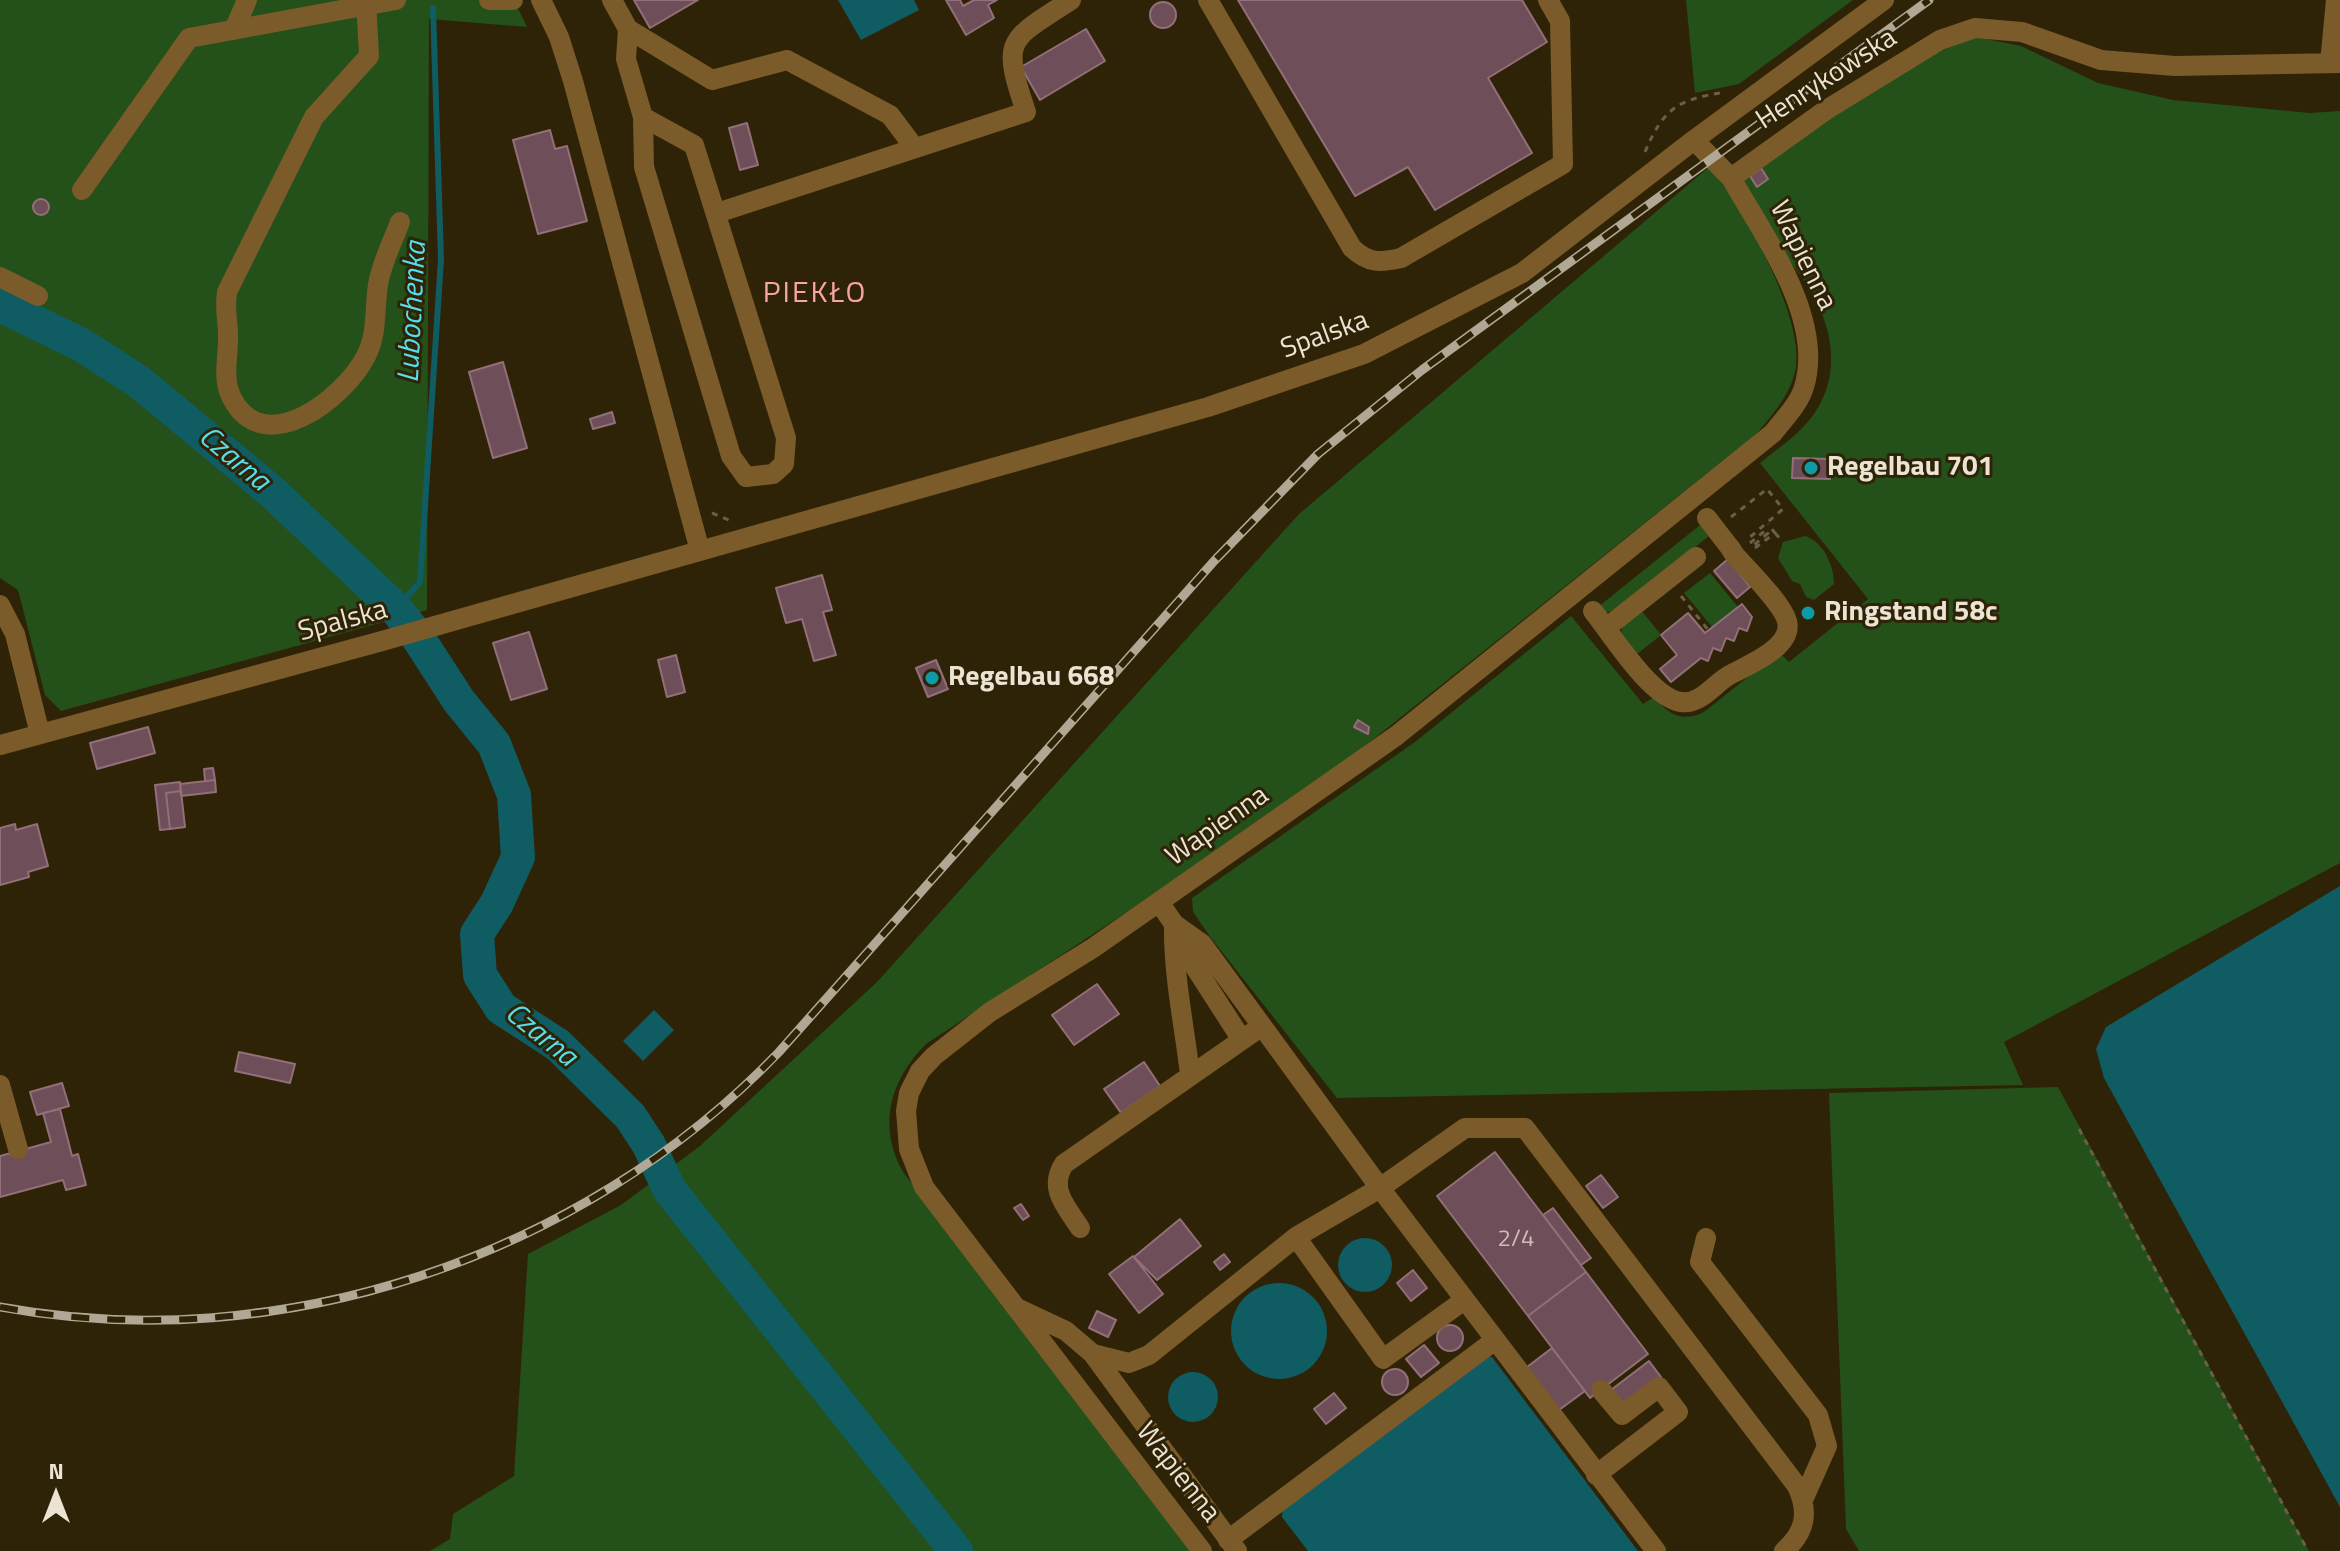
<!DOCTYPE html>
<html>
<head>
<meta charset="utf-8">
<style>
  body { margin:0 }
  #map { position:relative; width:2340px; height:1551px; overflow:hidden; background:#2e2306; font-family:"Titillium Web",sans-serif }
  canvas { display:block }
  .north { position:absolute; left:16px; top:1455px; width:80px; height:80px; -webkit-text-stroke:6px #2e2306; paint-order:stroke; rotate:0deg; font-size:22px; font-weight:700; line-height:32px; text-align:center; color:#ebe4d4 }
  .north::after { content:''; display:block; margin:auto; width:28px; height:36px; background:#ebe4d4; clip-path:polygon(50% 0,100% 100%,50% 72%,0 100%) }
</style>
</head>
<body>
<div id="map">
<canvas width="2340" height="1551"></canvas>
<div class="north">N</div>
</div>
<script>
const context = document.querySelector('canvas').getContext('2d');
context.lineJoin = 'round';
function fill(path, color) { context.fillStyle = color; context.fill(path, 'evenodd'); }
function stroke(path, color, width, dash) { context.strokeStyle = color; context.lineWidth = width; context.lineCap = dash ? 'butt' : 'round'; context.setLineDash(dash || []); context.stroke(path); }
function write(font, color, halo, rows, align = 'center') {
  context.font = font + ' "Titillium Web",sans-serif'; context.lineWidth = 6; context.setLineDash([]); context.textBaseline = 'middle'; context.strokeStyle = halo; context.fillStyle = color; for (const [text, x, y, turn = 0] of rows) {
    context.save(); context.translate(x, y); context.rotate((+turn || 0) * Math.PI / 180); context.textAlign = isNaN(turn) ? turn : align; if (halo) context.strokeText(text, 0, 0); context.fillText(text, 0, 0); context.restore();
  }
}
const green = new Path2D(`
  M0,0H514L527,27L429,19L427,610L61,711L45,695L18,590L0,578Z
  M1686,0H1853L1739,84L1695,93Z
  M1977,37L2021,46L2098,83L2173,100L2310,113L2340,111V863L2004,1042L2023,1085L1337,1098L1211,938L1193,912L1192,898L1415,742L1571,616L1643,704L1654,697C1668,714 1682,723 1704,712L1779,652L1789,662L1868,599L1760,463C1777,449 1797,436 1811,418C1852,365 1824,299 1787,259C1770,240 1755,201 1742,178C1812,130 1897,62 1977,37Z
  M1709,167C1742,203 1804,317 1796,367C1792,393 1772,416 1755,435L1361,749L1142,902L926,1044C890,1080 877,1126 903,1172L1190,1551H430L450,1539L453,1514L514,1476L528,1254L621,1205L700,1146L877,982L1299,514Z
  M1700,525L1709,536L1618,609L1605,613L1598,607Z
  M1805,536C1824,542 1834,566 1834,584L1814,600L1806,597L1800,584L1792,581L1778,558L1783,542Z
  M1710,573L1738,607L1712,627L1684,593Z
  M1641,610L1661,635L1636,655L1621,632L1623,625Z
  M2058,1087L2309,1551H1859L1846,1529L1829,1093Z`);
const water = new Path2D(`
  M838,0H914L919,10L861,40Z
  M2340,886V1507L2104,1078L2096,1049L2106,1027Z
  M654,1010L674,1030L643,1061L623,1041Z
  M1338 1265a27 27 0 1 1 54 0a27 27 0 1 1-54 0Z
  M1231 1331a48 48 0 1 1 96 0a48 48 0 1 1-96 0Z
  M1485,1356L1492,1357L1638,1551H1308L1282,1517L1283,1508Z
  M1168 1397a25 25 0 1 1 50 0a25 25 0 1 1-50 0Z`);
const stream = new Path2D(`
  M396,609L420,582L441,259L433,8`);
const river = new Path2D(`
  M0,305L82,345L139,382L271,491L396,609L415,633L459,701L494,744L514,795L518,857L497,903L477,934L480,975L501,1008L558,1045L630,1116L649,1145L669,1189L956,1551`);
const building = new Path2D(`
  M634,0H698L650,28Z
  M946,0H960L963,6L974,0H997L988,5L994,18L966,35Z
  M1238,0H1522L1547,42L1488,78L1532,153L1435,210L1408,167L1355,196Z
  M1150 15a13 13 0 1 1 26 0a13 13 0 1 1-26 0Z
  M1086,29L1105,61L1040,100L1021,67Z
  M747,123L758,165L740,170L729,128Z
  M550,130L555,149L567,146L587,221L538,234L513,140Z
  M1761,168L1768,179L1757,187L1750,176Z
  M33 207a8 8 0 1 1 16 0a8 8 0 1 1-16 0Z
  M503,362L527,448L493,458L469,372Z
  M612,412L615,423L593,429L590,419Z
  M1793,458L1830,459V479L1792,478Z
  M1728,559L1750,587L1737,598L1714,571Z
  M822,575L832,610L823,612L836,655L814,661L802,619L786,623L776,588Z
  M1742,604L1752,617L1747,631L1739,628L1734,641L1726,638L1721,651L1713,648L1708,661L1701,658L1671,682L1660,669L1677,655L1661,635L1688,613L1705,633Z
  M1809,605L1816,611L1807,621L1801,615Z
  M529,632L547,689L511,700L493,643Z
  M676,655L685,692L667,697L658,660Z
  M936,660L948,689L928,697L916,668Z
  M1358,720L1369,727L1368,734L1354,727Z
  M148,727L155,753L97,769L90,743Z
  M213,768L215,780L205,781L204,769Z
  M215,780L216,792L181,796L180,784Z
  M180,782L181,791L166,793L170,829L160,830L155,785Z
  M181,791L185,827L170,829L166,793Z
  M15,824L16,830L37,824L48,866L28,872L29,877L0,885V828Z
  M1097,984L1119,1014L1074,1045L1052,1015Z
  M239,1052L295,1064L290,1083L235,1071Z
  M1144,1062L1160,1086L1121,1113L1104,1089Z
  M62,1083L69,1106L37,1115L30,1092Z
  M60,1109L72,1156L78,1154L86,1185L66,1190L63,1180L0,1197V1156L51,1142L43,1113Z
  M1495,1152L1586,1272L1528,1316L1437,1196Z
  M1601,1175L1618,1197L1603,1208L1586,1186Z
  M1021,1204L1029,1216L1023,1220L1014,1208Z
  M1553,1208L1591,1258L1581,1265L1543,1215Z
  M1180,1219L1201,1246L1157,1280L1134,1257Z
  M1224,1254L1230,1262L1220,1270L1214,1262Z
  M1133,1256L1163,1294L1139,1313L1109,1274Z
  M1413,1270L1427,1288L1411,1301L1397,1283Z
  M1586,1272L1648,1354L1590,1398L1528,1316Z
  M1097,1311L1116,1320L1108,1337L1089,1328Z
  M1437 1338a13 13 0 1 1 26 0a13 13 0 1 1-26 0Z
  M1424,1345L1439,1363L1421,1377L1406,1359Z
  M1552,1348L1585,1391L1559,1410L1527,1367Z
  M1649,1361L1661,1377L1623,1406L1611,1390Z
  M1382 1382a13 13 0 1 1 26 0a13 13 0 1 1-26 0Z
  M1334,1393L1346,1408L1326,1424L1314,1409Z`);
const path = new Path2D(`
  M1645,152C1664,107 1678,100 1725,92
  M712,513L731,521
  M1731,517L1767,489L1783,509L1749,538
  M1775,533L1783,542
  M1750,543L1766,530L1768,533L1753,546
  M1755,548L1775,533L1768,524
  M1681,596L1709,631
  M2079,1129L2308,1551`);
const minor = new Path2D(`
  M366,0L369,56L314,117L227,292C224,313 229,323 228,340C228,358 223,377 230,394C261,464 345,398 366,356C378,333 374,309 378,285C381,264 393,241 400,222
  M489,0H513
  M541,0L559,37L573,81L700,551
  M612,0L628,29L626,59L643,117L644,167L731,456L746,477L773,474L784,464L786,438L694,145L643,117
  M1208,0L1352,248C1368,263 1379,263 1401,258L1563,164L1560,21L1548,0
  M628,29L712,80L787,60L890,115L914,147
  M234,30L247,0
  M2330,63L2336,0
  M1694,140L1731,178L1826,110L1940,40L1975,28L2022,32L2101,60L2175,66L2340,63
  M82,190L189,38L396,0
  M717,213L1026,112C1001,38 1008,41 1071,0
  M0,277L38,296
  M1707,518L1731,549
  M0,605L15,634L40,734
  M1593,611C1612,635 1651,698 1681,702C1700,705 1713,685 1728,676C1745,666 1794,648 1787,621C1782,603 1748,570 1734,554
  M1606,628L1696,557
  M0,745L382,641L1208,407L1364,354L1522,273L1694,140L1884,0
  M1159,902L1174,924L1202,944L1262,1026
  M1174,924C1173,973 1184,1024 1190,1074
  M1177,931L1186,953L1242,1040
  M0,1085L18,1149
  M1080,1228C1066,1206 1048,1189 1064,1164L1262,1026L1380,1188L1465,1128H1525L1797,1486C1809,1512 1806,1532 1784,1551
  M1296,1237L1383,1359L1463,1301
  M1706,1238L1700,1262L1818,1415L1827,1446L1803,1500
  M1017,1308L1066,1331L1093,1354L1237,1551
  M1093,1354L1129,1363L1149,1355L1296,1237L1380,1188L1656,1551
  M1596,1475L1678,1412L1659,1387L1622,1415L1601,1390
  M1228,1540L1494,1341
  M1202,1551L924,1187L909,1149L906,1111L909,1093L920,1071L934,1056L990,1012L1093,948L1396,736L1773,433C1784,419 1799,404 1804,387C1825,319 1764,236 1731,178`);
const rail = new Path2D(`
  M0,1307C281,1358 581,1258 779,1052L1215,560L1318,454L1422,370L1929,0`);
const minorBridge = new Path2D(`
  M1731,549L1734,554`);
const markers = [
  [1811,468,8,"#0f9aa8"],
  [1808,613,8,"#0f9aa8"],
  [932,678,8,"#0f9aa8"]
];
const numberNames = [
  ["2/4",1516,1240]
];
const streetNames = [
  ["Henrykowska",1827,80,-33],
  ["Wapienna",1802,256,64],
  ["Spalska",1325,336,-20],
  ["Spalska",343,622,-15],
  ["Wapienna",1218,827,-35],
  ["Wapienna",1177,1473,52]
];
const poiNames = [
  ["Regelbau 701",1827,468],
  ["Ringstand 58c",1824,613],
  ["Regelbau 668",948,678]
];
const neighbourhoodNames = [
  ["PIEKŁO",815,295]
];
const waterNames = [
  ["Lubochenka",414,312,-87],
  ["Czarna",233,460,40],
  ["Czarna",540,1036,39]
];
fill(green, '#24501a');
fill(water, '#105c63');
stroke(stream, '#105c63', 6);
stroke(river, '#105c63', 34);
fill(building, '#6e4e58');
stroke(building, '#926f79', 2);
stroke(path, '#6a6047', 3, [6, 6]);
stroke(minor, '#7a5b29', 20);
stroke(rail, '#b0a894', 9);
stroke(rail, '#2e2306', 6, [18]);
stroke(minorBridge, '#7a5b29', 20);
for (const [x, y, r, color] of markers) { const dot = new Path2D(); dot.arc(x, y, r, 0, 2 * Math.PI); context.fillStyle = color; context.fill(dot); stroke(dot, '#2e2306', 3); }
write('24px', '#ccbeb5', null, numberNames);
write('28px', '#ebe4d4', '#2e2306', streetNames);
write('bold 28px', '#ebe4d4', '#2e2306', poiNames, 'left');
context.letterSpacing = '2px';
write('30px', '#f8a4a4', '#2e2306', neighbourhoodNames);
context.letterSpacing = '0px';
write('italic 30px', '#57dcea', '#2e2306', waterNames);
</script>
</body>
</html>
